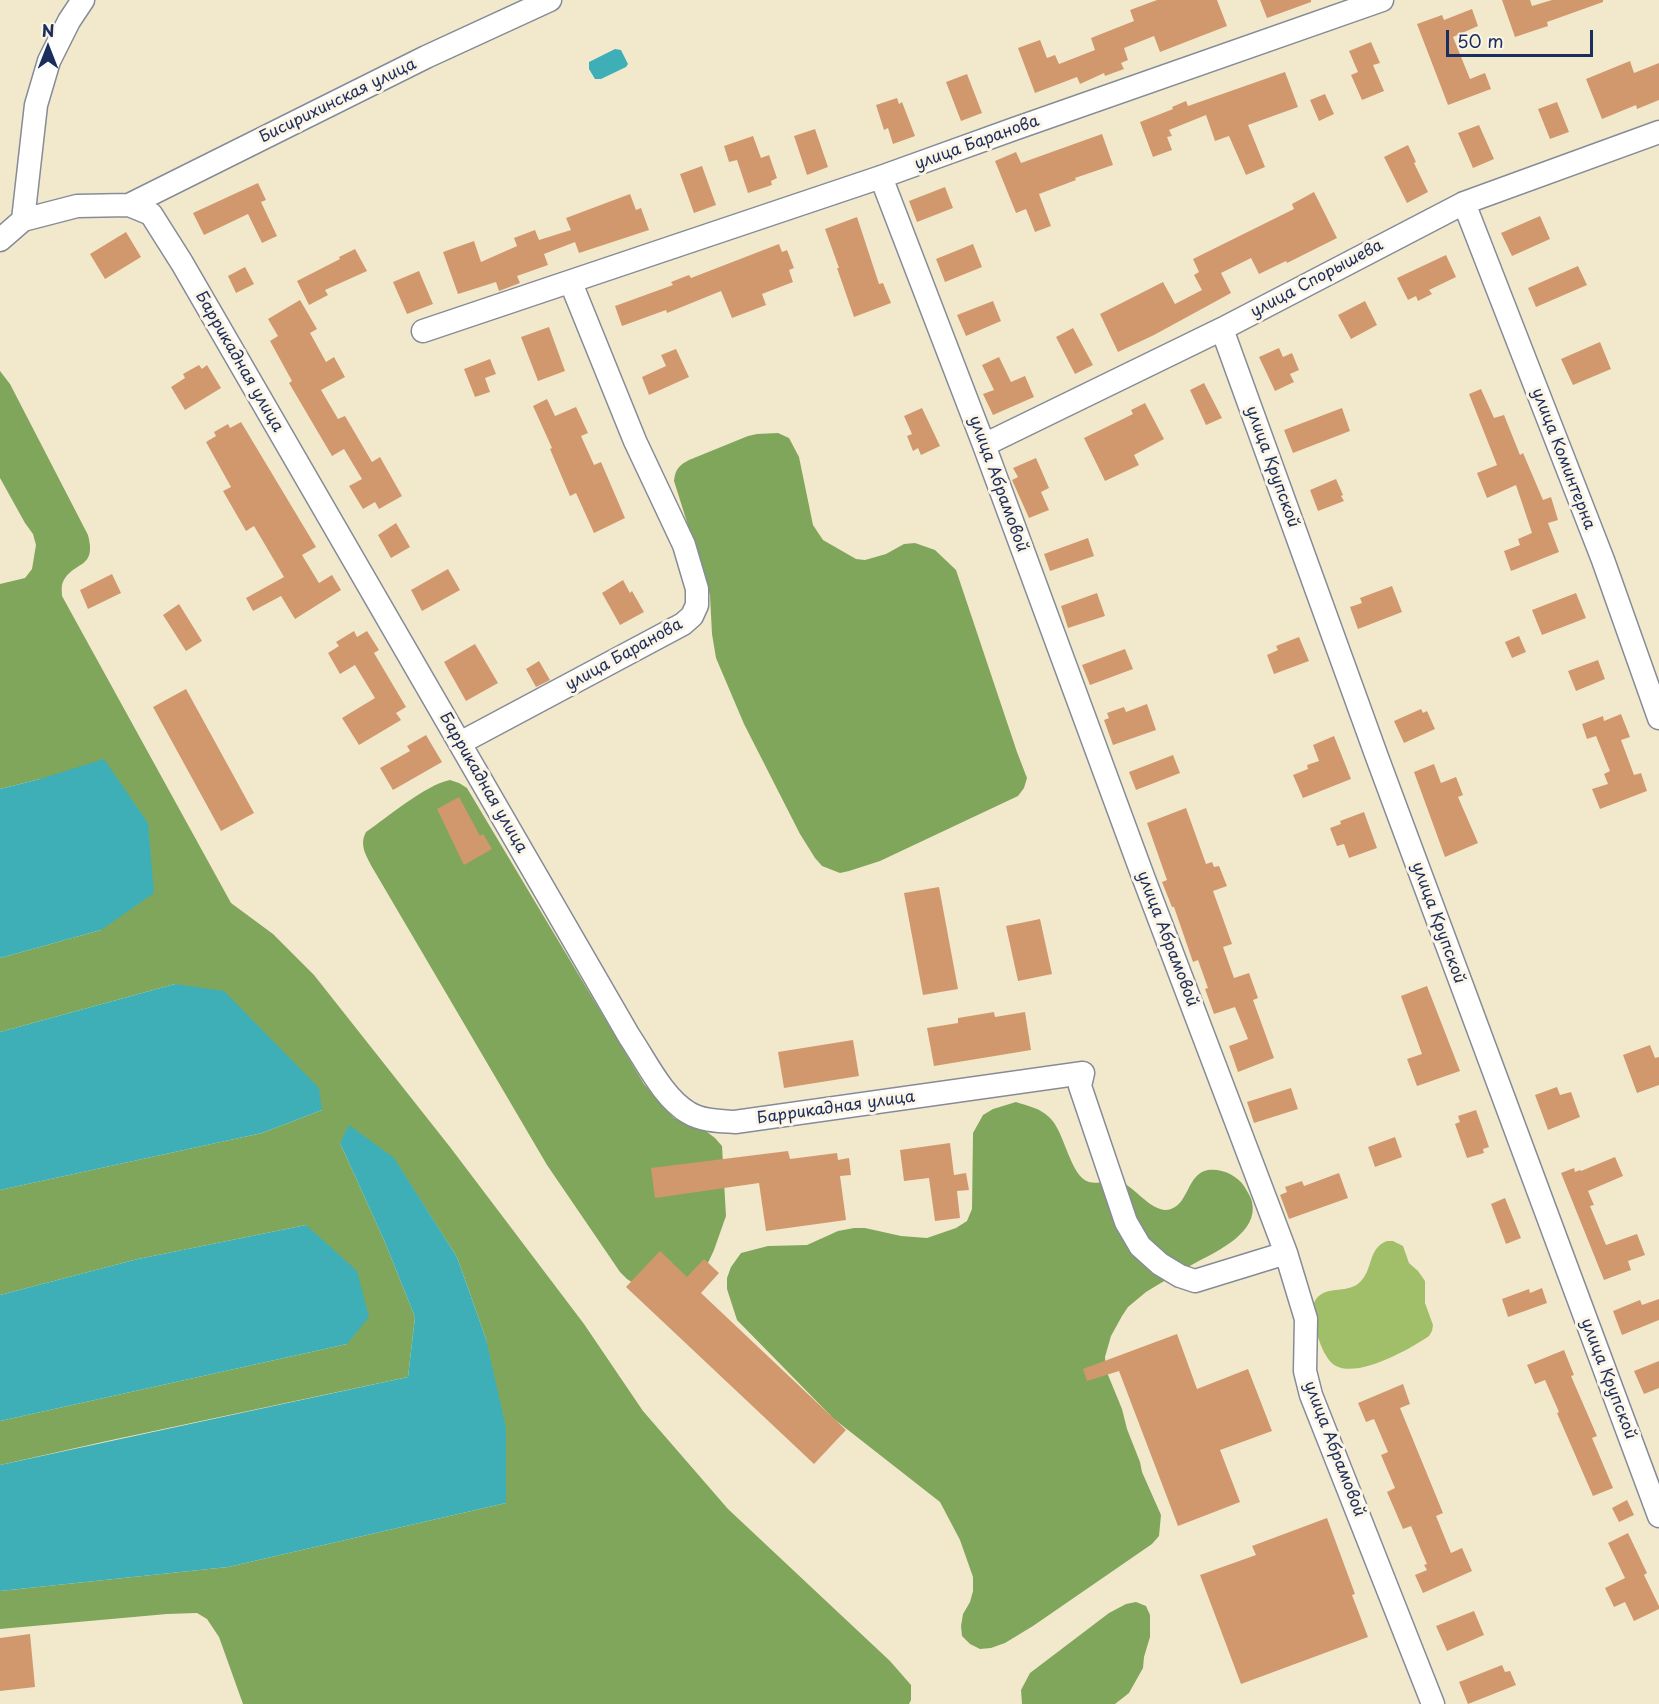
<!DOCTYPE html>
<html>
<head>
<meta charset="utf-8">
<style>
  body { margin:0 }
  #map { position:relative; width:1659px; height:1704px; overflow:hidden; background:#f2e9cd; font-family:"Playpen Sans",sans-serif }
  canvas { display:block }
  .north { position:absolute; left:18px; top:18px; width:60px; height:60px; -webkit-text-stroke:4px #fcf5e5; paint-order:stroke; rotate:0deg; font-size:16px; font-weight:700; line-height:24px; text-align:center; color:#1b2f5e }
  .north::after { content:''; display:block; margin:auto; width:21px; height:27px; background:#1b2f5e; clip-path:polygon(50% 0,100% 100%,50% 72%,0 100%) }
  .scale { position:absolute; left:1446px; top:30px; width:147px; height:27px; box-sizing:border-box; border:3px solid #1b2f5e; border-top:0; padding-left:8px; font-size:18px; line-height:21px; white-space:nowrap; color:#1b2f5e; -webkit-text-stroke:4px #fcf5e5; paint-order:stroke }
</style>
</head>
<body>
<div id="map">
<canvas width="1659" height="1704"></canvas>
<div class="north">N</div>
<div class="scale">50 m</div>
</div>
<script>
const context = document.querySelector('canvas').getContext('2d');
context.lineJoin = 'round';
function fill(path, color) { context.fillStyle = color; context.fill(path, 'evenodd'); }
function stroke(path, color, width, dash) { context.strokeStyle = color; context.lineWidth = width; context.lineCap = dash ? 'butt' : 'round'; context.setLineDash(dash || []); context.stroke(path); }
function write(font, color, halo, rows, align = 'center') {
  context.font = font + ' "Playpen Sans",sans-serif'; context.lineWidth = 6; context.setLineDash([]); context.textBaseline = 'middle'; context.strokeStyle = halo; context.fillStyle = color; for (const [text, x, y, turn = 0] of rows) {
    context.save(); context.translate(x, y); context.rotate((+turn || 0) * Math.PI / 180); context.textAlign = isNaN(turn) ? turn : align; if (halo) context.strokeText(text, 0, 0); context.fillText(text, 0, 0); context.restore();
  }
}
const green = new Path2D(`
  M1387,1241H1393L1403,1246L1409,1263L1418,1271L1425,1281V1303L1433,1325L1432,1331L1429,1336C1410,1349 1359,1378 1336,1366C1325,1360 1319,1341 1316,1330C1313,1321 1310,1308 1316,1299C1328,1284 1349,1295 1361,1281C1373,1269 1368,1248 1387,1241Z`);
const forest = new Path2D(`
  M0,371L10,384L88,535C97,570 74,560 63,582C61,586 62,591 62,596L231,903L273,934L314,975L450,1147L584,1324L643,1411L728,1509L890,1661L911,1685V1700L909,1704H243L219,1637L207,1619L197,1613L167,1614L0,1629V1591L228,1567L506,1503L486,1339L457,1257L394,1159L340,1143L384,1240L415,1317L408,1377L107,1441L0,1465V1421L347,1344L306,1225L138,1259L0,1295V1190L262,1133L322,1110L175,984L0,1032V958L101,930L40,779L0,789V584L25,578L32,569L36,545L33,534L25,523L0,478Z
  M778,433L789,438L799,457L813,525L823,540L856,559L865,560L886,554L904,544L915,543L935,550L956,570L1017,752L1027,778L1024,788L1018,796L880,861L849,871L840,873L822,866L815,858L800,834L744,724L716,658L712,634L710,595L674,481C675,470 679,465 689,460L748,436L757,434Z
  M450,780L459,783L467,788L644,1084L674,1118L707,1132L715,1138L722,1146L726,1216L714,1250L700,1280L636,1285L627,1279L620,1272L547,1165L372,867C366,855 359,845 366,832C388,817 425,785 450,780Z
  M1016,1102C1028,1106 1040,1108 1049,1117C1065,1131 1070,1177 1089,1182C1100,1185 1114,1178 1125,1184C1138,1191 1155,1215 1171,1209C1189,1203 1187,1174 1208,1170C1221,1168 1237,1175 1244,1186C1247,1191 1251,1197 1252,1202C1259,1232 1218,1251 1197,1262C1180,1271 1163,1282 1146,1292L1128,1307L1122,1316L1111,1336L1105,1357L1106,1370L1122,1409L1127,1429L1140,1462L1142,1472L1161,1515L1159,1536L1152,1544L1033,1626L1005,1643L991,1648L980,1649L970,1644L962,1636L961,1626L963,1614L970,1602L973,1591V1577L960,1540L940,1502L834,1419L737,1320L727,1289V1278L731,1267L741,1253L768,1246L807,1245L838,1231L854,1228H865L901,1236L927,1238L956,1228L967,1221L972,1209L973,1133L983,1115L993,1109Z
  M1136,1602L1146,1606L1150,1615V1637L1144,1657L1143,1668L1129,1693L1115,1704H1022L1021,1690L1030,1673L1109,1613L1126,1604Z`);
const water = new Path2D(`
  M615,49L621,50L628,64L626,67L601,79H595L589,69V62Z
  M104,759L148,823L154,893L101,930L0,958V789L40,779Z
  M175,984L224,991L319,1088L322,1110L262,1133L0,1190V1032Z
  M349,1125L394,1158L457,1257L486,1339L506,1428V1503L228,1567L0,1591V1465L408,1377L415,1317L384,1240L340,1143Z
  M306,1225L357,1271L369,1317L347,1344L0,1421V1295L138,1259Z`);
const building = new Path2D(`
  M1157,0H1217L1227,26L1160,52L1154,36L1124,48L1128,60L1121,63L1124,69L1105,76L1104,73L1080,84L1077,77L1035,93L1018,48L1040,40L1047,58L1055,55L1059,64L1095,50L1091,38L1134,21L1130,10Z
  M1260,0H1311V2L1267,18Z
  M1502,0H1530L1532,6L1552,0H1603V2L1547,22L1548,26L1515,37Z
  M1472,9L1478,26L1453,37L1470,79L1485,73L1491,89L1448,105L1417,24L1442,15L1444,20Z
  M1371,42L1380,63L1373,65L1384,91L1362,100L1351,75L1358,72L1349,51Z
  M1630,61L1634,73L1659,63V100L1637,109L1636,105L1602,119L1586,79Z
  M1285,72L1298,107L1248,125L1265,167L1246,175L1229,136L1215,141L1206,115L1169,130L1172,136L1167,137L1172,150L1153,157L1140,122L1173,109L1172,107L1186,101L1188,106Z
  M967,74L982,113L961,121L946,82Z
  M1325,94L1334,114L1319,121L1310,100Z
  M897,98L899,104L902,102L915,136L893,144L888,128L884,130L876,105Z
  M1557,102L1569,132L1550,139L1538,109Z
  M1479,125L1494,159L1473,168L1458,133Z
  M815,129L828,167L807,175L794,136Z
  M1102,134L1113,165L1075,178L1076,180L1039,194L1051,226L1035,232L1026,209L1016,213L995,161L1016,152L1021,163Z
  M753,136L761,158L769,155L777,178L771,181L772,185L748,193L737,160L729,162L724,146Z
  M1408,145L1416,162L1414,163L1428,192L1407,203L1384,157Z
  M702,166L716,205L694,213L680,174Z
  M258,183L266,200L261,202L277,236L262,243L248,214L204,235L193,213Z
  M945,187L953,208L917,222L909,201Z
  M1314,192L1337,238L1287,263L1286,261L1259,274L1251,258L1221,273L1231,293L1154,335L1118,352L1100,314L1163,282L1175,304L1202,290L1194,275L1199,272L1193,259L1294,209L1292,204Z
  M630,194L636,210L641,208L649,230L579,253L575,242L544,254L548,265L517,276L520,283L499,291L496,282L458,294L443,252L474,241L481,262L517,246L514,238L535,230L539,240L571,230L566,218Z
  M1540,216L1550,239L1512,256L1501,233Z
  M857,217L879,284L883,283L891,303L854,317L837,268H839L825,229Z
  M126,232L141,257L105,279L90,254Z
  M779,244L782,252L787,250L794,268L789,270L793,282L762,294L766,305L732,318L721,291L667,313L666,310L622,326L615,306L673,285L671,282L689,275L691,278Z
  M973,244L982,267L945,282L936,259Z
  M355,249L367,271L325,290L328,295L309,305L297,281L340,259L339,257Z
  M1446,255L1456,277L1429,290L1432,294L1418,301L1416,296L1408,300L1397,278Z
  M1578,266L1587,285L1536,307L1528,288Z
  M245,267L254,284L236,293L228,276Z
  M419,271L433,304L407,314L393,282Z
  M300,300L317,329L310,333L326,362L334,357L345,377L321,390L338,419L345,416L372,462L380,457L402,496L379,509L375,502L363,509L349,486L362,479L344,449L332,456L289,383L292,381L270,341L278,336L268,319Z
  M993,301L1001,321L966,336L957,315Z
  M1365,301L1377,325L1351,339L1338,315Z
  M549,327L565,371L538,381L521,337Z
  M1073,328L1093,365L1075,374L1056,337Z
  M1600,342L1611,369L1573,385L1561,359Z
  M1279,348L1283,357L1292,353L1299,370L1290,374L1294,382L1275,391L1259,357Z
  M676,349L689,377L649,395L642,377L666,366L661,355Z
  M999,357L1011,382L1025,376L1034,397L993,415L983,394L994,390L982,365Z
  M490,359L496,374L485,378L490,392L475,397L464,369Z
  M199,365L202,369L207,365L221,388L185,410L171,387L185,378L183,374Z
  M1204,383L1222,418L1206,425L1190,390Z
  M1481,389L1494,418L1504,415L1520,455L1523,453L1543,500L1551,497L1558,520L1548,523L1559,552L1511,571L1504,551L1520,545L1518,539L1532,533L1516,485L1487,498L1477,473L1497,465L1469,394Z
  M547,399L555,416L576,407L588,433L581,436L594,465L601,462L625,518L594,533L576,493L570,496L550,449L552,448L533,406Z
  M1145,403L1164,439L1134,455L1139,465L1105,481L1084,438L1133,414L1131,410Z
  M922,408L940,446L921,455L918,448L913,451L907,436L912,434L904,416Z
  M1342,408L1350,431L1293,453L1284,430Z
  M241,422L316,547L302,555L319,583L332,575L341,590L295,619L281,596L253,611L246,598L284,577L254,526L246,531L223,491L231,487L206,442L216,436L214,432L228,424L230,428Z
  M1036,458L1049,488L1041,492L1049,510L1029,518L1012,480L1018,477L1013,468Z
  M1336,479L1343,495L1341,496L1344,501L1318,511L1310,490Z
  M396,523L410,547L391,558L378,535Z
  M1088,538L1094,556L1050,571L1044,554Z
  M448,569L460,590L422,611L411,590Z
  M112,574L121,593L88,609L80,590Z
  M623,580L630,593L632,591L644,612L620,625L602,593Z
  M1392,586L1402,612L1358,629L1350,607L1362,603L1360,598Z
  M1097,593L1105,616L1068,628L1061,606Z
  M1576,593L1586,618L1542,635L1532,610Z
  M179,604L202,641L186,651L163,615Z
  M354,631L357,637L367,631L379,650L374,653L406,707L396,713L401,720L359,745L342,718L375,698L355,665L340,674L328,653L339,646L336,642Z
  M1519,636L1526,652L1512,658L1505,642Z
  M1299,637L1309,661L1274,674L1267,655L1278,650L1276,646Z
  M475,644L498,683L466,701L444,662Z
  M1125,649L1133,669L1090,685L1082,665Z
  M1598,660L1605,679L1576,691L1568,671Z
  M539,661L550,680L536,687L526,669Z
  M186,689L254,813L221,831L153,707Z
  M1147,704L1156,730L1113,745L1104,720L1109,718L1107,713L1124,707L1126,712Z
  M1421,709L1423,713L1427,711L1435,729L1404,743L1394,721Z
  M1621,714L1630,737L1621,740L1634,775L1641,773L1647,791L1600,809L1592,789L1608,784L1604,774L1610,771L1596,736L1587,739L1582,724L1603,716L1604,721Z
  M426,735L442,762L393,790L380,768L410,751L407,746Z
  M1334,736L1351,779L1303,798L1293,775L1308,769L1307,765L1319,761L1313,745Z
  M1173,755L1180,773L1136,790L1129,772Z
  M1434,764L1441,783L1456,777L1463,795L1458,797L1478,843L1445,857L1414,772Z
  M459,797L480,836L483,834L492,849L464,865L437,809Z
  M1186,808L1206,864L1212,862L1214,867L1219,866L1227,886L1213,891L1232,944L1223,947L1234,978L1249,973L1258,998L1253,1000L1274,1058L1238,1072L1229,1046L1248,1039L1235,1007L1214,1014L1205,989L1208,988L1198,960L1193,962L1174,907H1172L1162,882L1167,880L1147,823Z
  M1364,812L1377,848L1349,858L1344,844L1337,846L1330,828L1341,824L1340,821Z
  M939,887L958,989L923,995L904,893Z
  M1040,919L1052,974L1018,981L1006,926Z
  M1427,986L1460,1071L1417,1086L1407,1059L1422,1054L1401,996Z
  M994,1012L995,1017L1025,1012L1031,1050L934,1066L927,1028L958,1023V1018Z
  M853,1040L859,1076L784,1088L778,1052Z
  M1650,1045L1655,1058L1659,1057V1085L1637,1093L1623,1055Z
  M1557,1087L1560,1095L1571,1092L1580,1117L1548,1130L1535,1095Z
  M1291,1088L1298,1109L1254,1123L1247,1102Z
  M1476,1110L1489,1147L1483,1149L1484,1153L1467,1158L1455,1124L1460,1122L1458,1116Z
  M1395,1137L1402,1157L1375,1167L1368,1147Z
  M950,1143L954,1175L966,1173L969,1190L957,1191L960,1218L935,1221L929,1178L904,1181L900,1150Z
  M788,1151L790,1159L837,1153L838,1160L849,1158L851,1175L840,1176L846,1220L766,1231L759,1183L655,1198L651,1168Z
  M1615,1157L1623,1176L1588,1191L1594,1205L1590,1206L1606,1245L1637,1234L1645,1255L1628,1261L1631,1270L1604,1280L1561,1173L1574,1168L1575,1172L1580,1170L1581,1171Z
  M1339,1173L1348,1198L1289,1219L1280,1195L1287,1192L1285,1187L1302,1181L1304,1186Z
  M1505,1198L1521,1238L1506,1244L1491,1204Z
  M660,1251L687,1277L704,1259L719,1273L701,1293L846,1430L814,1464L626,1287Z
  M1542,1288L1547,1303L1508,1317L1502,1299L1529,1289L1530,1293Z
  M1659,1299V1320L1622,1335L1613,1311L1640,1300L1642,1305Z
  M1177,1334L1197,1389L1248,1369L1272,1431L1220,1450L1240,1502L1178,1526L1119,1371L1087,1381L1083,1369Z
  M1564,1350L1574,1375L1571,1376L1597,1436L1592,1438L1613,1488L1593,1496L1560,1420L1557,1413L1559,1412L1545,1380L1535,1384L1527,1365Z
  M1659,1361V1388L1644,1394L1634,1371Z
  M1403,1384L1410,1404L1400,1408L1443,1513L1436,1516L1451,1553L1462,1548L1472,1571L1423,1593L1415,1575L1427,1570L1424,1565L1427,1564L1411,1526L1403,1529L1387,1492L1395,1488L1381,1455L1388,1452L1374,1419L1366,1422L1358,1403Z
  M1627,1500L1634,1515L1619,1522L1612,1508Z
  M1327,1518L1355,1594L1352,1595L1368,1637L1241,1684L1200,1575L1256,1555L1252,1546Z
  M1628,1533L1647,1573L1644,1575L1659,1606V1609L1634,1621L1625,1602L1614,1607L1605,1588L1625,1578L1608,1543Z
  M1474,1611L1484,1635L1447,1651L1436,1626Z
  M30,1634L35,1687L0,1691V1638Z
  M1502,1665L1505,1672L1510,1671L1516,1685L1468,1704L1459,1682Z`);
const minor = new Path2D(`
  M881,177L984,445L1144,879L1286,1253L1306,1319L1305,1371L1311,1395L1433,1704
  M1464,203L1603,560L1659,718
  M129,205L426,57L550,0
  M23,220L36,105L49,61L69,21L83,0
  M0,240L23,220L77,206L129,205L151,214L182,263L629,1036C646,1061 663,1098 689,1113C702,1121 721,1121 735,1122L1083,1073L1080,1086L1126,1222L1140,1246L1160,1264L1180,1276L1195,1281L1286,1253
  M1222,329L1377,757L1659,1516
  M423,331L881,177L1014,129L1382,0
  M984,445L1222,329L1464,203L1659,132
  M460,743L683,624L692,616L697,605V589L684,545L635,441L571,283`);
const streetNames = [
  ["Бисирихинская улица",338,101,-26],
  ["улица Баранова",977,143,-20],
  ["улица Спорышева",1317,279,-28],
  ["Баррикадная улица",239,362,60],
  ["улица Коминтерна",1563,459,69],
  ["улица Крупской",1272,467,70],
  ["улица Абрамовой",998,484,70],
  ["улица Баранова",624,655,-29],
  ["Баррикадная улица",483,783,60],
  ["улица Крупской",1438,923,70],
  ["улица Абрамовой",1167,939,69],
  ["Баррикадная улица",836,1108,-8],
  ["улица Крупской",1608,1379,69],
  ["улица Абрамовой",1334,1449,69]
];
fill(green, '#a0bf68');
fill(forest, '#80a65c');
fill(water, '#3eafb7');
fill(building, '#d1986e');
stroke(minor, '#868c96', 25);
stroke(minor, '#fff', 22);
write('16px', '#1b2f5e', '#fcf5e5', streetNames);
</script>
</body>
</html>
